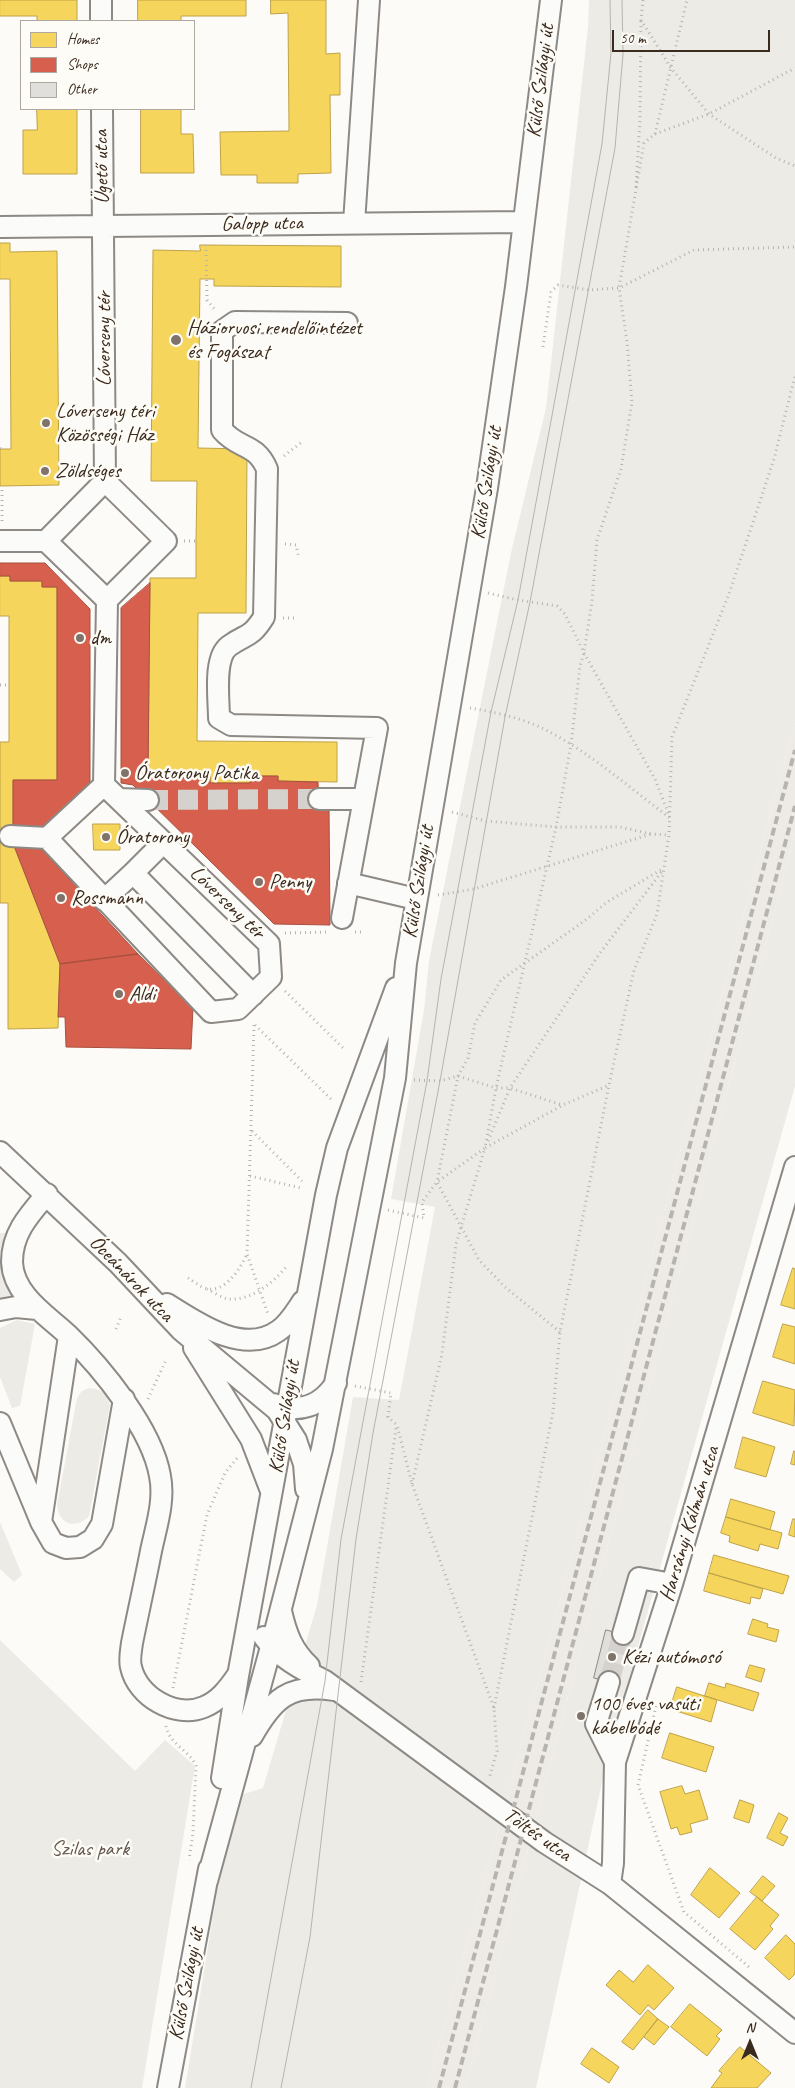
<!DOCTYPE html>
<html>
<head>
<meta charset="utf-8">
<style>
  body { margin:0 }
  #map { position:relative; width:795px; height:2088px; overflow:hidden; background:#fcfbf8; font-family:Caveat,sans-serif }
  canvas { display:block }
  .legend { position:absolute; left:20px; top:20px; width:175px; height:90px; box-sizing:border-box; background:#fdfcf7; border:1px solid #afa8a0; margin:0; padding:6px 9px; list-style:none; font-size:15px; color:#3b2a1e }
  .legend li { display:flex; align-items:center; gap:10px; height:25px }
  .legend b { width:25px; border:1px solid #afa8a0 }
  .north { position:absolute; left:725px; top:2018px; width:50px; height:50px; -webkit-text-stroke:4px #fdfcf7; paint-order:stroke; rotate:0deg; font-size:14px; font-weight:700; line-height:20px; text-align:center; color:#3b2a1e }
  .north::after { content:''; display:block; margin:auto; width:18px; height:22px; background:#3b2a1e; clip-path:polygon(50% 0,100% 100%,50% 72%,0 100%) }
  .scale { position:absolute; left:612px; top:30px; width:158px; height:22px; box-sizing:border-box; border:2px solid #3b2a1e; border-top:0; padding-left:6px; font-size:15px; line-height:18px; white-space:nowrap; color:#3b2a1e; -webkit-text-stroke:4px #fdfcf7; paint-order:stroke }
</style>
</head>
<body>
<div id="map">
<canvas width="795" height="2088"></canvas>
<ul class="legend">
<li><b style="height:14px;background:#f6d55c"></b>Homes</li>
<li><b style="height:14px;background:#d6604d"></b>Shops</li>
<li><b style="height:14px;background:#e0dfdc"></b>Other</li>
</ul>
<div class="north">N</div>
<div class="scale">50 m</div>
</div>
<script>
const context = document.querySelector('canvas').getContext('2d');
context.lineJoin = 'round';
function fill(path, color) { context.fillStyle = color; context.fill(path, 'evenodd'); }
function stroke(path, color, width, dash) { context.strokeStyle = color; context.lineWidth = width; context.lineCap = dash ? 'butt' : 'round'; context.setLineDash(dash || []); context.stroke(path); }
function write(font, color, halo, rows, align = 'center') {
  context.font = font + ' Caveat,sans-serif'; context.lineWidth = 5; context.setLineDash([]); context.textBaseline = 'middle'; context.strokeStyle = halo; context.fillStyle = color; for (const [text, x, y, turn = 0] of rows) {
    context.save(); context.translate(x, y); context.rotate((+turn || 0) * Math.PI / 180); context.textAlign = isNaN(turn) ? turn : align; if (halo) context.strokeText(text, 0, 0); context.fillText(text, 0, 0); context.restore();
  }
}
const built = new Path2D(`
  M795,722V833L465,2088H427L514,1772Z`);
const green = new Path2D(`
  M589,0H795V722L514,1772L427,2088H185L228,1824L241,1795L263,1788L317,1605L353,1397L399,1400L435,1207L391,1199L424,1010L429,961L511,553L546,408L588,27Z
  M795,833V1086L609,1750L536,2088H465Z
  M0,1233H6L3,1279L13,1299L0,1303Z
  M17,1320L35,1324L20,1406L12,1408L0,1377V1328Z
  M89,1388C102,1389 106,1393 110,1405L89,1516C76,1530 59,1525 57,1505L77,1398L82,1391Z
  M0,1522L22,1575L14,1582L0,1569Z
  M0,1640L135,1771L165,1740L195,1766L142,2088H0Z`);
const homes = new Path2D(`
  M0,0H77V21H37V16H0Z
  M138,0H246V16H181V21H138Z
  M271,0H326V54L340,53V95H330L331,173L298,174V183H257V175H221L220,132L289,131L288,13L271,14Z
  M37,109H77V174H23V130H37Z
  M141,109H181V134H193L194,173H141Z
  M0,243H10V252L57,251L59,485L0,486V449H11L10,279H0Z
  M200,245L341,246V287L214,286V279H200L198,448L247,449L246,613H198L197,741L337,742V782L278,781V776H250V783H210V776L148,775L150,578H196V541L197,481H151L153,250L200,251Z
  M0,576H10V581H42V587H57V780H13V829L10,836L60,964L58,1028L8,1029V903H0V742H9V616H0Z
  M93,824H120V850H94Z
  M793,1268L795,1269V1309L781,1305Z
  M783,1324L795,1327V1364L773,1357Z
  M763,1381L795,1390L794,1426L753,1413Z
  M743,1437L775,1447L766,1477L735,1468Z
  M794,1451L795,1452V1465L791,1464Z
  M731,1499L775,1512L770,1530L726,1517Z
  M726,1517L782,1533L778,1549L760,1544L758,1551L729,1542L730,1536L721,1533Z
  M793,1519H795V1537L789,1535Z
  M714,1555L789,1576L783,1594L709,1573Z
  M709,1573L763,1589L760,1599L751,1597L750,1604L704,1591Z
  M753,1619L768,1624L767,1627L779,1630L776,1642L748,1634Z
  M750,1665L765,1669L761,1682L746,1677Z
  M709,1683L725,1688L726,1683L759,1693L753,1711L705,1696Z
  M677,1687L717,1700L711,1722L670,1709Z
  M670,1733L714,1747L706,1772L662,1758Z
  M682,1786L685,1794L699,1790L708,1819L690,1824L692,1832L680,1835L677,1827L671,1829L660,1792Z
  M740,1800L754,1805L749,1823L734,1818Z
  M779,1813L788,1818L780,1833L788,1837L783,1846L767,1838Z
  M710,1868L740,1893L719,1918L691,1895Z
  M763,1876L775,1886L762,1901L750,1892Z
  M757,1897L779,1915L770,1926L773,1929L755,1950L730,1929Z
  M786,1935L795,1944V1974L789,1980L765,1958Z
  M648,1965L674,1988L654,2010L648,2005L640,2015L606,1985L619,1970L633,1982Z
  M690,2004L722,2030L716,2036L720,2039L707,2056L671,2027Z
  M648,2010L658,2019L633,2050L622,2042Z
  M658,2019L669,2027L654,2045L644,2037Z
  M740,2047L771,2073L757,2088H711L722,2073L719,2071Z
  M592,2048L619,2067L609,2083L581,2064Z`);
const shops = new Path2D(`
  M0,563H45L90,609V792L50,828L13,829V780H57V587H42V581H10V576H0Z
  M150,583L148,775L210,776V783H250V776H278V781L318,782L319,805L329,806L330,925L274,924L133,785L121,783V608Z
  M35,842L138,954L60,964L13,843Z
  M138,954L193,1008L191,1049L66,1047L65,1017H58L60,964Z`);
const building = new Path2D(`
  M606,1630L630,1636L618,1684L594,1678Z`);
const minorTunnel = new Path2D(`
  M148,800L319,799
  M609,1682L623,1634`);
const path = new Path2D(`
  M643,0L641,20L671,68L709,114L776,158L795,166
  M655,134L709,114L795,68
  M636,187L640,120L641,21
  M206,245L207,300L216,311
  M543,347L551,292L558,285L589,290L619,288L694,250L795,247
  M0,448L1,449
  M284,456L303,441
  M2,521V486
  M184,541H196
  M285,544L296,545L299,558
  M488,593L518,600L557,606L565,614L584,653L655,779L669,815
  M283,618H298
  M0,685H9
  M470,708C494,712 522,718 544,729C588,751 630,788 670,818
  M452,812L486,821L556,827H620L651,834L669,835
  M438,895L474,889L651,834
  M355,932H364
  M285,933L329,932
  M285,991L344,1049
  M254,1025L247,1254L268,1314
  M255,1025L333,1101
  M414,1080L440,1081L458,1076L496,1088H510L562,1105
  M252,1131L302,1181
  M488,1141L510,1088L600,953L663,870
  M250,1176L301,1188
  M388,1210L424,1218L422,1202L437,1182L485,1148L496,1088L556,827L571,745L580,666L584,653L592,601L597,540L621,469L632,402L627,342L619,288L644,143L655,134L687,0
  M188,1278C193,1281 199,1286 205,1288C224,1295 241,1268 247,1254
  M207,1289C213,1292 222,1298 228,1299C251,1301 273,1283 286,1267
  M116,1329L121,1317
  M560,1332L505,1287L479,1260L437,1182L458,1076L468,1058L475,1023L501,980L587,919L607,902L664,868
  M355,1386L391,1393L388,1417L397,1425L412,1484L494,1708L497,1751L489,1779
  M148,1399L166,1360
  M412,1484L442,1354L456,1244L485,1148L563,1105L609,1085
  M361,1682L396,1428
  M173,1688L207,1515L225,1473L237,1458
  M656,1706L638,1785L684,1912L749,1967
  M494,1708L553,1412L560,1332L609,1085L634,970L657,914L669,835L672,737L729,594L774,459L795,376
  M166,1726C169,1744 189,1750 196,1766L193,1833L189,1860`);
const minor = new Path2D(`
  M101,0V21
  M102,109L105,481
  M354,223L369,0
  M0,227L523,222
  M0,541H46L107,600L166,541L105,481L46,541
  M104,785L269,944L271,977L238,1009L211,1012L47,838Z
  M104,785L107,600
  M119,799L148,800
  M319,799H363
  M10,836L47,838
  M133,873L164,842
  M348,883L416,899
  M104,900L133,873L253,995
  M342,918L377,728L231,725L219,718C219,699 213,658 229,646C247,633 250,639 264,617L267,469C255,442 239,450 222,430V331L235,322L347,323
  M0,1152L118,1263L181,1330L277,1410L296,1440L304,1464L306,1489
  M47,1194C29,1215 12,1233 12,1262C13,1295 48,1316 68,1335C102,1368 152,1429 160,1476C165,1501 156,1527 151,1551C145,1582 138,1613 132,1643C131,1651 129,1660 131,1667C137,1696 175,1719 204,1707C219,1701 228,1689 237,1676
  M167,1304C196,1322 243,1356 278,1331C289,1324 296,1311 303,1301
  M0,1310L16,1307L37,1309
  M194,1348L251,1439L271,1491
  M273,1404C300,1414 321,1406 336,1383
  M0,1423L41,1522L53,1543L66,1548L80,1547L93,1539L102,1524L124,1399
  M41,1522L69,1336
  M281,1611C286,1633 292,1650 309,1666
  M623,1634L639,1578L672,1584
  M264,1637C278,1657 303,1670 325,1681L544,1842L610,1884L795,2033
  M609,1682L596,1724L615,1762
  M252,1736C273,1699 289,1683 334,1690
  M222,1778L238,1676L326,1195L337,1148L396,988
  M207,1881L271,1647L322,1449L395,1078L406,963L487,488L516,287L551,0
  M610,1884L613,1863L615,1762L672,1584L795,1167
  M168,2088L209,1869`);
const tram = new Path2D(`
  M251,2088L325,1681L341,1539L427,1081L441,979L491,712L518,600L602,144L611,53L610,0
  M281,2088L310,1937L356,1539L373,1433L440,1081L505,717L530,602L615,148L623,54L622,0`);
const rail = new Path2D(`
  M439,2088L795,750
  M455,2088L795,806`);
const markers = [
  [176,340,6,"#7f736a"],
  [46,423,5,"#7f736a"],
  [45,471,5,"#7f736a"],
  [80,638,5,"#7f736a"],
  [125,773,5,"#7f736a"],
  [106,837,5,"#7f736a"],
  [259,882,5,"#7f736a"],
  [61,898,5,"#7f736a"],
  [119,994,5,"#7f736a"],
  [612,1657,5,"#7f736a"],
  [581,1716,5,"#7f736a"]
];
const streetNames = [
  ["Külső Szilágyi út",541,81,-83],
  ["Ügető utca",102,167,-91],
  ["Galopp utca",262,224,-1],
  ["Lóverseny tér",104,339,-90],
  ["Külső Szilágyi út",487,483,-81],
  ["Külső Szilágyi út",419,882,-81],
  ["Lóverseny tér",227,903,44],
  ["Óceánárok utca",131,1279,46],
  ["Külső Szilágyi út",285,1417,-81],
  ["Harsányi Kálmán utca",690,1524,-73],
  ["Töltés utca",537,1835,35],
  ["Külső Szilágyi út",187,1984,-79]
];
const poiNames = [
  ["Háziorvosi rendelőintézet",187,328],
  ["és Fogászat",187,352],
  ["Lóverseny téri",56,411],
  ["Közösségi Ház",56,435],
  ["Zöldséges",55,471],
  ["dm",90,638],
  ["Óratorony Patika",135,773],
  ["Óratorony",116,837],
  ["Penny",269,882],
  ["Rossmann",71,898],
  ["Aldi",129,994],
  ["Kézi autómosó",622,1657],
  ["100 éves vasúti",591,1704],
  ["kábelbódé",591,1728]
];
const parkNames = [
  ["Szilas park",90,1849]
];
fill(built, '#eeebe7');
fill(green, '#edebe6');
fill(homes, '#f6d55c');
stroke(homes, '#bea249', 1);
fill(shops, '#d6604d');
stroke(shops, '#a8503f', 1);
fill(building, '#e0dfdc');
stroke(building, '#8d8985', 1);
stroke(minorTunnel, '#d5d1cc', 20, [20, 10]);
stroke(minor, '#8d8985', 24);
stroke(path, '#b6b4b1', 3, [1, 4]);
stroke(minor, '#fbfbf9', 20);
stroke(tram, '#b6b4b1', 1);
stroke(rail, '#b6b4b1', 4, [8, 4]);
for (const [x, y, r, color] of markers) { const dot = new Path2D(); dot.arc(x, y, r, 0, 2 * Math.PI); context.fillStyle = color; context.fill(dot); stroke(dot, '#fdfcf7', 2); }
write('21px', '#3b2a1e', '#fdfcf7', streetNames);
write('21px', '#3b2a1e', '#fdfcf7', poiNames, 'left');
write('21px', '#64574c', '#fdfcf7', parkNames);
</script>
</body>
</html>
